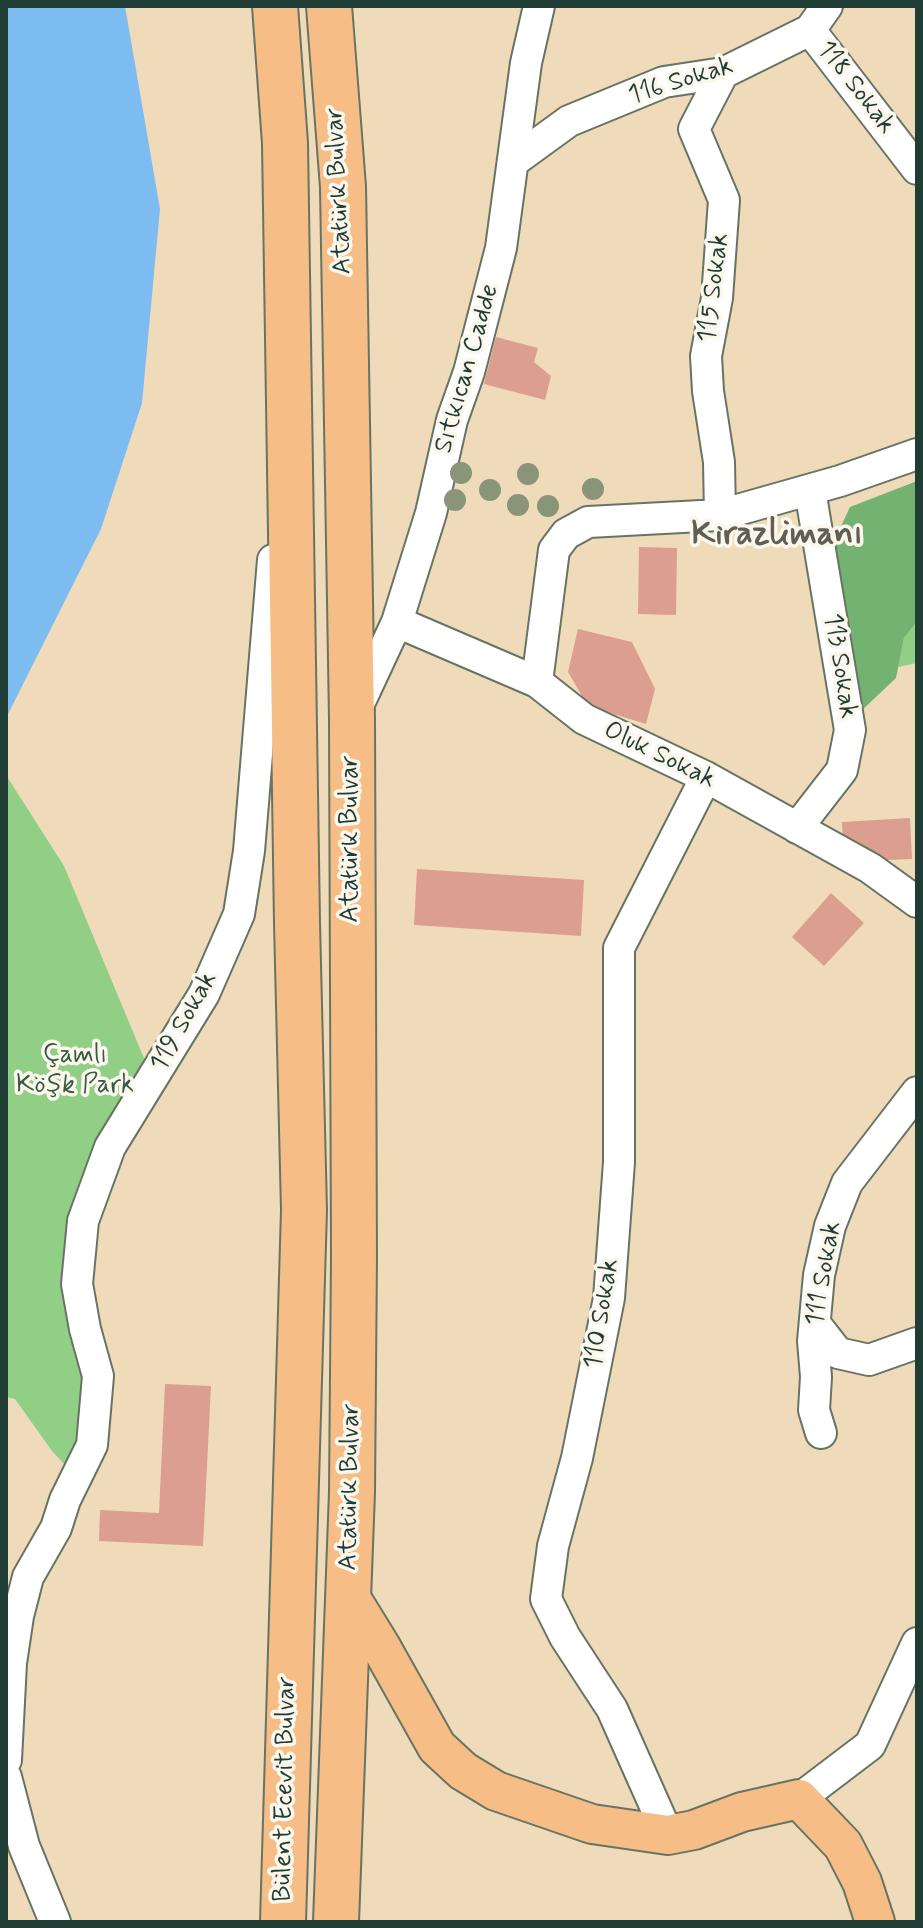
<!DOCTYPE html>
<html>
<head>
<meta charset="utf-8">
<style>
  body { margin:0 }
  #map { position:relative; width:923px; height:1928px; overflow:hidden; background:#efdbb9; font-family:Mynerve,sans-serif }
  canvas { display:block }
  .frame { position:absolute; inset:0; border:8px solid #1f3d34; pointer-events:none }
</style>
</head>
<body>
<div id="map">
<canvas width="923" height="1928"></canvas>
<div class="frame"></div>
</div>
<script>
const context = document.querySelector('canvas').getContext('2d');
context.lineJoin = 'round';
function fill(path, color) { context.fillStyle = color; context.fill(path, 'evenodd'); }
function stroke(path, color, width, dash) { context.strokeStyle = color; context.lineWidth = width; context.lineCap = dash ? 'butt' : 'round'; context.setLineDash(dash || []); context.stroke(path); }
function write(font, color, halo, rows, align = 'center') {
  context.font = font + ' Mynerve,sans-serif'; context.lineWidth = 7; context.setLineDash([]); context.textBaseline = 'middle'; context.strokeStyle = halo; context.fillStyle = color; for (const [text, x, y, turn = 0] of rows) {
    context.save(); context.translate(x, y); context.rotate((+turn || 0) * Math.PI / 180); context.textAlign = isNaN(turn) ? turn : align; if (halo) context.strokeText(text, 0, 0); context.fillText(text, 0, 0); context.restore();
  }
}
const green = new Path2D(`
  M917,622V663L898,667L904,638Z
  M6,775L64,866L153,1080L83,1221L98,1376L76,1477L52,1451L15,1399L6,1397Z`);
const forest = new Path2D(`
  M917,481V622L904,638L896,678L859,713L835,539L850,507Z`);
const water = new Path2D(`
  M6,6H125L160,209L142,403L101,529L6,718Z`);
const building = new Path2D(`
  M496,337L538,348L534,362L551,376L545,400L484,384Z
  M639,547L677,548L676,615L638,614Z
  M578,629L632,642L655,689L646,724L588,706L568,672Z
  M910,818L912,859L862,861L861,845L843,846L842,822Z
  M417,869L584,880L581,936L414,925Z
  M831,893L864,923L824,966L792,937Z
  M165,1384L211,1386L203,1546L99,1541L100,1510L159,1513Z`);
const minor = new Path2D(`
  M810,30L917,169
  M514,161L569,121L664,82L723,73L810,30L827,6
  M720,515L719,462L708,391L706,356L717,298L724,200L694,129L723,73
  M397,622L537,682L584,719L706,777L870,868L917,902
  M537,682L554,550L566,534L588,522L720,515L840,481L917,454
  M356,710L397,622L431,513L452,420L469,372L501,248L526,63L539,6
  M797,828L842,770L850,730L810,490
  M816,1325L838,1353L869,1360L917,1343
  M821,1433L814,1410L816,1377L813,1341L819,1275L830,1226L847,1183L917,1092
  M6,1760L11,1663L18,1616L28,1577L56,1528L65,1500L92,1445L98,1376L85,1329L77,1284L83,1221L110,1147L204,994L239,914L249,851L273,560
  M6,1777L24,1846L55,1922
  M799,1799L870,1745L917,1643
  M668,1835L612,1709L565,1637L546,1599L553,1546L577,1458L609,1298L619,1162V948L706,777`);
const major = new Path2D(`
  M349,1595L381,1647L437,1747L463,1771L496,1791L592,1824L668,1835L694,1830L742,1812L799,1799L843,1845L862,1882L875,1922`);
const highway = new Path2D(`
  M275,6L285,143L297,923L304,1210L283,1922
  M329,6L343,187L352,719L354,1256L352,1492L336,1922`);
const trees = [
  [461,473],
  [528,474],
  [593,489],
  [490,490],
  [455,500],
  [518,505],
  [548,506]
];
const streetNames = [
  ["116 Sokak",681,82,-17],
  ["118 Sokak",855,88,52],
  ["Atatürk Bulvar",340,191,-93],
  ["115 Sokak",715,288,-83],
  ["Sıtkıcan Cadde",468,369,-74],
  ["113 Sokak",839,666,81],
  ["Oluk Sokak",659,756,26],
  ["Atatürk Bulvar",352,839,-90],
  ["119 Sokak",185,1022,-61],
  ["111 Sokak",825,1274,-80],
  ["110 Sokak",603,1314,-81],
  ["Atatürk Bulvar",351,1487,-89],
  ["Bülent Ecevit Bulvar",286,1789,-89]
];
const parkNames = [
  ["Çamlı",75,1057],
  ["Köşk Park",75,1087]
];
const districtNames = [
  ["Kirazlimanı",777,536]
];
fill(green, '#90cf85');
fill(forest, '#74b272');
fill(water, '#7cbcf1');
fill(building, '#dc9e8f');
stroke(minor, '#687463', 34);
stroke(major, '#687463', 42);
stroke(highway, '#687463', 48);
stroke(minor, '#fff', 30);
stroke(major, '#f6be86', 38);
stroke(highway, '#f6be86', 44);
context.fillStyle = '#899479';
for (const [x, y] of trees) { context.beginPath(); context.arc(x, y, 11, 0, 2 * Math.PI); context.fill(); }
write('26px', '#1f3d34', '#fbf7ec', streetNames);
write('26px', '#365a44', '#fbf7ec', parkNames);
write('bold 34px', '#615f54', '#fbf7ec', districtNames);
</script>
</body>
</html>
